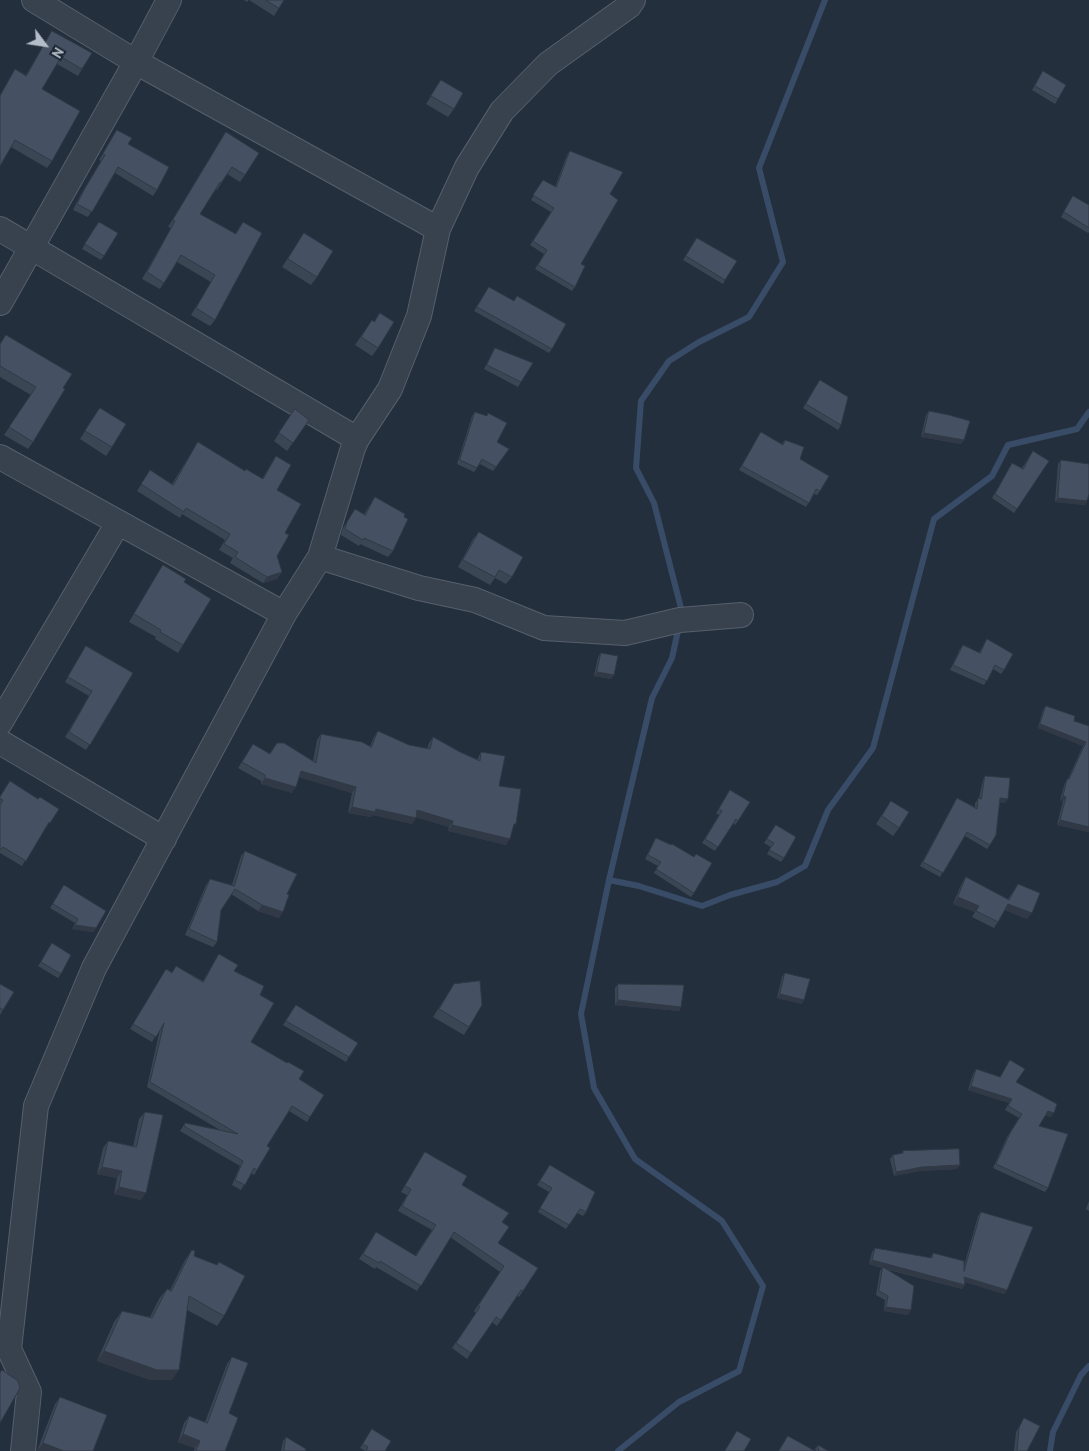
<!DOCTYPE html>
<html>
<head>
<meta charset="utf-8">
<style>
  body { margin:0 }
  #map { position:relative; width:1089px; height:1451px; overflow:hidden; background:#242f3e; font-family:"PT Sans",sans-serif }
  canvas { display:block }
  .north { position:absolute; left:20px; top:20px; width:50px; height:50px; -webkit-text-stroke:4px #1d2633; paint-order:stroke; rotate:121deg; font-size:14px; font-weight:700; line-height:20px; text-align:center; color:#b4bcc9 }
  .north::after { content:''; display:block; margin:auto; width:18px; height:22px; background:#b4bcc9; clip-path:polygon(50% 0,100% 100%,50% 72%,0 100%) }
</style>
</head>
<body>
<div id="map">
<canvas width="1089" height="1451"></canvas>
<div class="north">N</div>
</div>
<script>
const context = document.querySelector('canvas').getContext('2d');
context.lineJoin = 'round';
function stroke(path, color, width, dash) { context.strokeStyle = color; context.lineWidth = width; context.lineCap = dash ? 'butt' : 'round'; context.setLineDash(dash || []); context.stroke(path); }
function fill(path, color) { context.fillStyle = color; context.fill(path, 'evenodd'); }
const stream = new Path2D(`
  M682,614V612L654,503L636,468L641,401L669,361L699,342L749,317L783,262L759,168L825,0
  M609,880L639,886L702,906L730,895L777,882L805,866L828,810L873,748L934,519L992,476L1008,445L1077,429L1089,412
  M618,1451L679,1402L739,1371L763,1286L722,1221L635,1159L594,1088L581,1014L609,880L652,698L672,658L679,626
  M1050,1451L1053,1432L1081,1375L1089,1366`);
const minor = new Path2D(`
  M34,0L136,62L438,229
  M633,0L629,6L548,64L502,111L467,167L438,229L419,316L390,389L357,439L353,448L320,557L419,588L475,600L544,628L625,633L680,620L741,615
  M0,229L357,439
  M0,303L136,62L169,0
  M0,457L284,614
  M0,723L118,523
  M0,742L164,839
  M23,1451L29,1392L9,1349L36,1106L94,968L284,614L320,557`);
const wall = new Path2D(`
  M244,0H284L274,16L249,0L247,2Z
  M52,31L82,69L78,76L57,64L42,89L52,161L47,168L11,147L0,166V95L15,69L26,75Z
  M1043,71L1058,99L1055,104L1032,90Z
  M441,80L454,109L448,117L426,104Z
  M117,130L128,144L157,190L153,196L115,173L88,217L73,210L80,196L101,161L99,160Z
  M226,132L245,175L240,182L227,174L217,190L216,189L200,214L235,234L243,222L215,320L210,326L191,315L211,282L177,262L160,289L142,279L171,228L168,227Z
  M570,151L610,194L581,264L575,287L572,291L535,269L544,254L530,245L551,212L531,200L543,180L555,187L567,155Z
  M1073,196L1089,205V232L1088,233L1061,217Z
  M96,226L104,256L101,260L82,249Z
  M304,233L317,277L311,285L282,267Z
  M694,242L725,280L723,284L683,260Z
  M489,287L552,349L549,353L474,311Z
  M372,320L374,322L378,348L372,356L355,345Z
  M6,335L63,388L33,442L28,449L4,435L31,395L0,377V343Z
  M495,348L521,382L518,387L484,369Z
  M817,384L841,425L838,430L803,408Z
  M100,408L112,447L106,456L80,439Z
  M295,409L309,420L287,451L274,441Z
  M929,411L964,440L961,444L921,437L926,415Z
  M475,412L497,442L509,449L493,471L480,464L474,472L457,464L472,416Z
  M761,432L782,444L785,440L800,459L820,491L817,495L814,494L806,507L739,470Z
  M198,442L245,471L262,479L276,456L277,490L285,533L277,556L282,572L277,579L263,583L230,563L233,558L219,550L225,540L182,514L180,518L137,491L150,470L172,484Z
  M1033,451L1049,461L1014,513L992,498L1012,463L1022,468Z
  M1061,460L1087,501L1085,505L1055,502L1058,464Z
  M375,497L393,551L388,557L360,544L359,546L341,535L343,528L355,509L364,514Z
  M479,532L512,577L506,584L495,578L490,585L458,567L473,539Z
  M163,565L183,645L178,653L155,639L156,637L129,622Z
  M987,639L1004,670L1001,674L993,669L984,685L950,670L960,649L963,645L979,653Z
  M86,646L133,673L86,750L65,737L89,696L65,682Z
  M601,653L614,675L611,679L594,676L598,657Z
  M1046,706L1074,721L1089,726V832L1057,825L1063,801L1060,800L1065,783L1068,779L1083,746L1038,728L1043,710Z
  M378,731L409,745L427,749L429,743L433,737L460,752L477,760L481,752L499,786L512,829L506,845L448,831L449,827L416,817L412,824L373,815L371,817L348,813L352,793L299,777L292,793L261,784V781L238,768L253,744L269,754L277,743L313,761L317,740L321,734L370,746L374,737Z
  M985,776L1005,803L1000,802L990,845L987,849L965,836L940,877L920,866L957,798L975,807V803L979,798L983,780Z
  M728,795L738,821L735,825L733,823L715,851L702,843L719,815L716,813Z
  M0,796L38,799L59,809L46,828H45L22,866L0,853Z
  M891,801L899,828L893,836L876,824Z
  M776,825L784,858L781,862L767,854L771,847L764,843Z
  M656,838L694,857V893L691,897L654,873L658,866L645,859Z
  M245,851L287,894L283,912L279,918L258,911L231,894L221,910L217,942L213,947L185,935L206,885L210,879L232,885L241,856Z
  M966,877L1008,899L1018,884L1027,919L1005,910L994,928L972,917L975,912L953,904L962,883Z
  M61,890L96,928L93,932L72,929L75,923L50,908Z
  M50,948L61,974L58,978L38,966Z
  M219,954L234,971L260,995L251,1042L299,1079L310,1117L307,1122L289,1111L267,1146L257,1170L254,1175L251,1173L241,1190L232,1185L240,1166L180,1131L185,1123L220,1130L147,1087L160,1029L152,1042L130,1029L166,969L172,972L176,966L203,981Z
  M785,973L802,1004L777,998L782,977Z
  M0,984L3,1010L0,1015Z
  M454,984L469,1027L464,1035L433,1017Z
  M618,984L681,1007L679,1011L615,1005V988Z
  M293,1010L349,1057L346,1062L283,1025Z
  M976,1069L1016,1082L1051,1117L1045,1115L1039,1126L1048,1188L1045,1192L993,1168L1007,1137L1019,1118L1005,1110L1009,1103L968,1090L973,1074Z
  M145,1112L141,1200L114,1194L117,1178L97,1174L103,1148L108,1141L133,1147L139,1119Z
  M903,1151L960,1165L957,1169L919,1171L894,1176L890,1159L893,1155L902,1153Z
  M425,1152L502,1222L498,1243L523,1291L519,1297L517,1296L497,1326L492,1322L467,1359L452,1348L476,1313L474,1311L500,1272L450,1237L417,1291L376,1267L375,1269L359,1259L376,1232L415,1256L432,1230L398,1211L407,1195L401,1192Z
  M547,1170L586,1212L583,1216L577,1213L566,1229L538,1212L549,1192L537,1185Z
  M1089,1201V1211L1086,1209Z
  M981,1212L1007,1290L1004,1294L965,1282L962,1289L885,1269L908,1315L884,1311L885,1300L876,1295L880,1271L882,1268L869,1264L872,1252L875,1248L930,1258L933,1253L964,1266L978,1216Z
  M192,1250L194,1256L224,1316L217,1326L187,1310L172,1380H150L97,1361L114,1322L122,1311L150,1317L159,1299L167,1289L170,1290L185,1260Z
  M232,1357L229,1413L225,1451H194L195,1448L178,1442L184,1423L189,1416L205,1422L227,1364Z
  M60,1397L93,1451H37L55,1404Z
  M1024,1418L1027,1451H1014L1016,1432Z
  M372,1429L385,1451H365L360,1448Z
  M286,1437L305,1451H281L283,1441Z
  M818,1445L828,1451H816L815,1449Z`);
const shadedWall = new Path2D(`
  M924,433L964,440L961,444L921,437Z
  M1058,498L1087,501L1085,505L1055,502Z
  M282,572L277,579L263,583L267,577Z
  M597,672L614,675L611,679L594,676Z
  M1040,724L1086,742L1083,746L1038,728Z
  M301,771L356,787L352,793L297,777Z
  M265,778L296,787L292,793L261,784Z
  M1063,796L1066,797L1063,801L1060,800Z
  M1000,798L1008,799L1005,803L997,802Z
  M352,807L376,809L416,818L412,824L373,815L371,817L348,813Z
  M417,810L453,821L449,827L413,816Z
  M1060,820L1089,827V832L1057,825Z
  M452,825L510,839L506,845L448,831Z
  M958,897L979,906L975,912L953,904Z
  M1008,904L1032,913L1027,919L1004,910Z
  M262,905L283,912L279,918L258,911Z
  M75,925L96,928L93,932L72,929Z
  M780,994L804,1000L802,1004L777,998Z
  M618,1000L681,1007L679,1011L615,1005Z
  M971,1086L1012,1099L1009,1103L968,1090Z
  M1048,1111L1054,1113L1051,1117L1045,1115Z
  M960,1165L957,1169L919,1171L894,1176L896,1172L922,1167Z
  M102,1167L122,1171L117,1178L97,1174Z
  M119,1187L146,1193L141,1200L114,1194Z
  M872,1260L965,1285L962,1289L869,1264Z
  M964,1277L1007,1290L1004,1294L961,1281Z
  M886,1307L911,1310L908,1315L884,1311Z
  M104,1351L179,1370L172,1380H150L97,1361Z
  M183,1434L200,1441L195,1448L178,1442Z
  M43,1443L64,1451H37Z`);
const building = new Path2D(`
  M266,0H284L279,8Z
  M52,31L92,53L82,69L61,57L42,89L80,111L52,161L15,140L0,166V96L15,69L26,76Z
  M1043,71L1066,85L1058,99L1035,86Z
  M441,80L463,93L454,109L431,96Z
  M117,130L132,138L128,144L169,167L157,190L118,167L92,212L77,204L84,190L105,155L103,154Z
  M226,132L259,153L245,175L232,167L221,183L220,182L200,214L236,234L243,222L262,233L215,320L196,308L215,275L181,255L164,283L147,272L175,221L173,220Z
  M570,151L623,172L610,194L618,200L581,264L585,266L575,287L538,265L547,250L533,241L554,208L533,195L543,180L556,187Z
  M1073,196L1089,205V228L1064,212Z
  M99,222L118,233L104,256L85,244Z
  M304,233L333,251L317,277L288,259Z
  M697,238L737,261L725,280L686,256Z
  M489,287L514,301L517,296L566,324L552,349L477,307Z
  M380,313L394,322L378,348L361,337L372,320L374,322Z
  M6,335L72,374L63,388L65,389L33,442L9,427L36,387L0,366V345Z
  M495,348L533,363L521,382L487,365Z
  M820,380L848,397L841,425L806,404Z
  M100,408L126,424L112,447L85,431Z
  M295,409L309,420L293,443L279,433Z
  M929,411L949,415L970,421L964,440L924,433Z
  M475,412L487,416L488,413L507,423L497,442L509,449L496,467L482,459L477,468L460,460Z
  M761,432L783,445L785,440L804,447L800,459L829,476L820,491L816,489L809,503L742,466Z
  M198,442L245,471L246,469L263,479L276,456L291,465L277,490L301,504L285,533L289,535L277,556L282,572L267,577L235,557L238,552L224,544L230,534L186,508L184,512L141,484L150,470L173,485Z
  M1033,451L1049,461L1017,509L995,494L1012,463L1023,469Z
  M1061,460L1089,464V494L1087,501L1058,498Z
  M375,497L405,514L404,517L408,519L393,551L364,538L363,540L345,529L347,522L355,509L365,515Z
  M479,532L523,557L512,577L499,570L495,577L463,560Z
  M163,565L186,579L184,582L211,599L183,645L160,632L161,630L134,614Z
  M987,639L1013,654L1004,670L995,665L987,681L953,665L963,645L980,653Z
  M86,646L133,673L90,745L69,732L92,691L68,677Z
  M601,653L618,656L614,675L597,672Z
  M1046,706L1075,716L1074,721L1089,726V827L1060,820L1066,797L1063,796L1067,779H1069L1086,742L1040,724Z
  M378,731L409,745L430,749L433,737L460,752L480,761L481,752L505,756L499,786L521,789L516,824H514L510,839L452,825L453,821L417,810L416,818L376,809L375,812L352,807L356,787L301,771L296,787L265,778V775L242,762L253,744L270,754L277,743H284L316,763L321,734L362,742L371,747Z
  M985,776L1010,778L1008,799L1000,798L996,835L990,845L967,832L943,873L923,862L957,798L977,809L978,798L981,799Z
  M10,781L38,799L40,797L59,809L50,823L49,822L26,861L3,847L1,849H0V805L3,800L0,799V797Z
  M730,790L750,802L738,821L736,819L718,847L705,839L722,811L719,809Z
  M891,801L909,812L899,828L882,816Z
  M776,825L796,837L784,858L769,850L774,843L767,839Z
  M656,838L671,845L672,844L694,857L696,854L712,863L694,893L656,869L661,862L648,855Z
  M245,851L297,874L287,894L289,895L283,912L262,905L235,889L221,910L217,942L189,929L210,879L234,886Z
  M966,877L1009,900L1018,884L1040,893L1032,913L1008,904L998,922L976,911L979,906L958,897Z
  M64,885L106,911L96,928L75,925L78,919L53,904Z
  M52,943L71,955L61,974L41,962Z
  M219,954L238,965L234,971L264,986L260,995L274,1003L251,1042L287,1063L288,1062L304,1071L299,1079L324,1095L310,1117L292,1106L267,1146L270,1148L257,1170L254,1168L245,1185L235,1180L243,1161L184,1126L185,1123L238,1134L150,1082L164,1023L156,1037L133,1024L166,969L172,973L176,966L203,982Z
  M785,973L810,979L804,1000L780,994Z
  M480,981L482,1005L469,1027L439,1009L454,984Z
  M0,984L14,992L3,1010L0,1008Z
  M618,984L684,985L681,1007L618,1000Z
  M296,1005L358,1043L349,1057L286,1021Z
  M1010,1060L1025,1069L1016,1082L1057,1104L1054,1113L1048,1111L1039,1126L1068,1134L1048,1188L996,1164L1010,1133L1022,1114L1008,1106L1012,1099L971,1086L976,1069L1000,1077Z
  M145,1112L163,1115L146,1193L119,1187L122,1171L102,1167L108,1141L136,1147Z
  M959,1149L960,1165L922,1167L896,1172L893,1155L903,1153V1151Z
  M425,1152L467,1176L462,1185L509,1213L502,1222L509,1227L498,1243L538,1268L523,1291L521,1290L501,1320L496,1317L471,1353L456,1343L480,1307L478,1306L504,1266L454,1232L421,1286L380,1261L379,1263L363,1254L376,1232L416,1256L436,1225L402,1206L411,1189L405,1186Z
  M550,1165L595,1192L586,1212L580,1209L569,1225L540,1208L552,1188L540,1181Z
  M981,1212L1033,1227L1007,1290L964,1277L965,1285L872,1260L875,1248L932,1258L933,1253L964,1261V1271Z
  M192,1250L195,1251L194,1256L217,1265L219,1262L245,1276L224,1316L189,1296L179,1370H157L104,1351L122,1311L152,1318L167,1289L171,1291Z
  M883,1267L914,1286L911,1310L886,1307L888,1296L879,1291Z
  M232,1357L248,1363L229,1413L238,1418L225,1451H196L200,1441L183,1434L189,1416L207,1423Z
  M2,1370L18,1381L20,1388L0,1423V1373Z
  M60,1397L107,1415L93,1451H64L43,1443Z
  M1024,1418L1040,1426L1027,1451H1017L1019,1428Z
  M372,1429L391,1441L385,1451H366L368,1447L363,1444Z
  M737,1431L751,1439L744,1451H725Z
  M788,1436L815,1451H779Z
  M286,1437L306,1449L305,1451H284Z
  M818,1445L828,1451H819Z`);
stroke(stream, '#394c67', 6);
stroke(minor, '#565f6c', 26);
stroke(minor, '#38414e', 24);
fill(wall, '#3b4654');
fill(shadedWall, '#303945');
fill(building, '#455162');
stroke(building, '#303945', 1);
</script>
</body>
</html>
